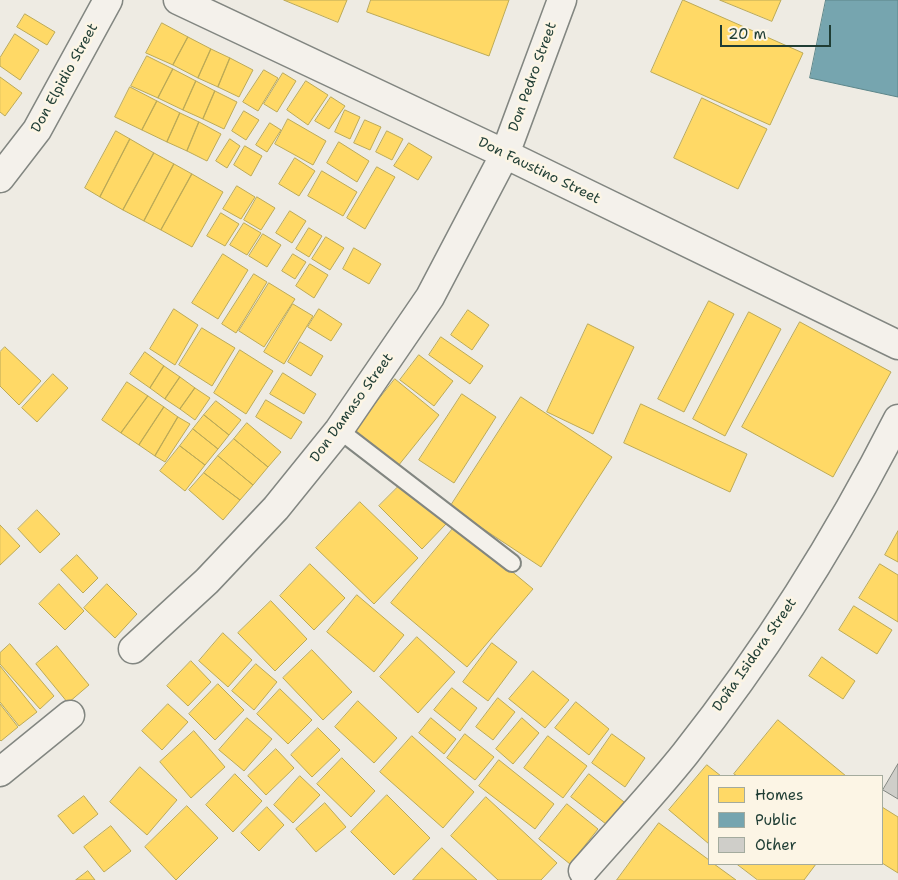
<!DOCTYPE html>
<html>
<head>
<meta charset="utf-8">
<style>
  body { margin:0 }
  #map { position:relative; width:898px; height:880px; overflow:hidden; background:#eeebe3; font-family:"Shantell Sans",sans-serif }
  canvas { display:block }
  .legend { position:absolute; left:708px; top:775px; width:175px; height:90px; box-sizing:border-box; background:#fcf5e5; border:1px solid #a4ab9e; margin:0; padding:6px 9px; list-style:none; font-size:15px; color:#1f3d34 }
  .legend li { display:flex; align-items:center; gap:10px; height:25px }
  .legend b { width:25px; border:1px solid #a4ab9e }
  .scale { position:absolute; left:720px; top:25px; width:111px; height:22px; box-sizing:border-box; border:2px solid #1f3d34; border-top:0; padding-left:6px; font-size:15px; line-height:18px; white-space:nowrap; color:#1f3d34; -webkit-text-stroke:4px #fcf5e5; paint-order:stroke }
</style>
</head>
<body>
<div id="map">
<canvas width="898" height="880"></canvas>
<ul class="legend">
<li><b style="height:14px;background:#ffd966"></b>Homes</li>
<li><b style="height:14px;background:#76a5af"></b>Public</li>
<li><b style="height:14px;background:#cfcec9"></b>Other</li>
</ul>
<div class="scale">20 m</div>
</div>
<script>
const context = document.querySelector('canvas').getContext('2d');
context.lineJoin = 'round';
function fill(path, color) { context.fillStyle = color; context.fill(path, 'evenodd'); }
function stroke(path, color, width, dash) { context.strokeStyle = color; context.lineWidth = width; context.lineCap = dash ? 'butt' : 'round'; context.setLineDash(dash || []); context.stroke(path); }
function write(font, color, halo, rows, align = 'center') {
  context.font = font + ' "Shantell Sans",sans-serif'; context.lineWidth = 5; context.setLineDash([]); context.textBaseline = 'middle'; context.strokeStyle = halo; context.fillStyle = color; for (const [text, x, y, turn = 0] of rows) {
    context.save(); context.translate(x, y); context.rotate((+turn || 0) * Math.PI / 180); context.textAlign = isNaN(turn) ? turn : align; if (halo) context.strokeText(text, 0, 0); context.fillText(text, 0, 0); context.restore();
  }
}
const homes = new Path2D(`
  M284,0H347L338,22Z
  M371,0H509L489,56L367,12Z
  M683,0L803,53L770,125L651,72Z
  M720,0H781L772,21Z
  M25,14L55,32L47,45L17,27Z
  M162,23L188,37L173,65L146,53Z
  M15,34L39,50L20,80L0,66V58Z
  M188,37L211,49L198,78L173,65Z
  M211,49L230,58L218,87L198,78Z
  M147,56L173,69L158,98L131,86Z
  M230,58L253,70L239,97L218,87Z
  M173,69L196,81L183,110L158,98Z
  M264,70L278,78L258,111L243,102Z
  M283,73L296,81L277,112L264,104Z
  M0,77L22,93L5,116L0,112Z
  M196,81L215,91L203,119L183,110Z
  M306,81L328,95L308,125L287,110Z
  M130,87L157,101L142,130L115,117Z
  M215,91L237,102L224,129L203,119Z
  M331,97L345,106L329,129L315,121Z
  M702,98L767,129L738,189L674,158Z
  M157,101L180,113L167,142L142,130Z
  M345,110L360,117L350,139L335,132Z
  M244,111L259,120L246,140L232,131Z
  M180,113L199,122L187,151L167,142Z
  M288,119L326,141L313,165L275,144Z
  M365,120L381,127L370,150L354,143Z
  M199,122L221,134L207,161L187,151Z
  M270,123L281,130L267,152L256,145Z
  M116,131L130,139L100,197L85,188Z
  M387,131L403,139L392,160L376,152Z
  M130,139L154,153L123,210L100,197Z
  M230,139L240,146L227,168L216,161Z
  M339,142L369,161L357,182L327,163Z
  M409,143L432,157L418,180L394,166Z
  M245,146L262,156L251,176L234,165Z
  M154,153L174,164L144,221L123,210Z
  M295,158L315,171L299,196L279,184Z
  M174,164L192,174L161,230L144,221Z
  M377,167L395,177L365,229L347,218Z
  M322,171L357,192L343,216L308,196Z
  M192,174L223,192L192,247L161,230Z
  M237,186L255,197L241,219L223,209Z
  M257,197L275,208L261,230L244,220Z
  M290,211L306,221L292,243L276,233Z
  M221,213L239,224L225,246L207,236Z
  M244,223L261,233L247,255L230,245Z
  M309,228L322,236L309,257L296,249Z
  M263,234L281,245L267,267L249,256Z
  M326,237L344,248L330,270L312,259Z
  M354,248L381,264L369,284L343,269Z
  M223,254L248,270L218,319L192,303Z
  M293,254L306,262L295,279L282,271Z
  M310,264L328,275L314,298L296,286Z
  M254,274L267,282L236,333L222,324Z
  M269,283L295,299L264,347L239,331Z
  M709,301L734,314L684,412L658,399Z
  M293,304L313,316L284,364L264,352Z
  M174,309L198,325L175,365L150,349Z
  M319,309L342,324L331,341L308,327Z
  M468,310L489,325L472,350L451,335Z
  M749,312L781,329L725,436L693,419Z
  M800,322L891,372L833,477L742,427Z
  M588,324L634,347L593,434L547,412Z
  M202,328L235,348L212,386L179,365Z
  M441,337L483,366L470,384L429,355Z
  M300,342L323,356L311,376L288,362Z
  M5,347L41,381L19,405L0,386V352Z
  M240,350L273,371L246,414L214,393Z
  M145,352L164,366L150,388L130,374Z
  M419,355L453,381L434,406L400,380Z
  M164,366L180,377L165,399L150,388Z
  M283,373L316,394L304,414L270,394Z
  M53,374L68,388L37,422L22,408Z
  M180,377L195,388L180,409L165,399Z
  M395,379L439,415L398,466L354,431Z
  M127,382L148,396L121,433L102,420Z
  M195,388L210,398L195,420L180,409Z
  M462,394L496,417L454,483L419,460Z
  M148,396L164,407L139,445L121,433Z
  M521,397L612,457L541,567L450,507Z
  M266,400L302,422L291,439L256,417Z
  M216,401L241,420L229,435L204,415Z
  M641,404L747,454L730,492L624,443Z
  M164,407L178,417L155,456L139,445Z
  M204,415L229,435L218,449L193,429Z
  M178,417L190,424L165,462L155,456Z
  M247,423L281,452L268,467L234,439Z
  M193,429L218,449L205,465L180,446Z
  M234,439L268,467L253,485L218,456Z
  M180,446L205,465L185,491L160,471Z
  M218,456L253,485L240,500L204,473Z
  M204,473L240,500L223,520L189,490Z
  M404,481L446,524L422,549L379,506Z
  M360,502L418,558L374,604L316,548Z
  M37,510L60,534L40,553L18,529Z
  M0,525L20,546L0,565Z
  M456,525L533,589L467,667L391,603Z
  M898,531V562L885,555Z
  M77,555L98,578L83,593L61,570Z
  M310,564L345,598L314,630L280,596Z
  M880,564L898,575V622L859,598Z
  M59,584L84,611L65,630L39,604Z
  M107,584L137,614L115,638L84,608Z
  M357,595L404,635L374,672L327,632Z
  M271,601L307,639L275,671L238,633Z
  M854,606L892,630L877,654L839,630Z
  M223,633L252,660L228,687L199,661Z
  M417,637L455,672L418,713L380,677Z
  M492,643L517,662L488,701L463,682Z
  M10,644L54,696L40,709L0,664V653Z
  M57,646L89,685L68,703L36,664Z
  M312,650L352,692L323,720L283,678Z
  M822,657L855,681L843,699L809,676Z
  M191,661L211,682L188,706L167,686Z
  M256,664L277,682L254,710L232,691Z
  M0,666L37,712L19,726L0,702Z
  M533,671L569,700L545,728L509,699Z
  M218,684L244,710L215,740L189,714Z
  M452,688L477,708L460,731L434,710Z
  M280,689L312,720L288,744L257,714Z
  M498,698L515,712L493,740L476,727Z
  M358,701L397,738L374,763L335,727Z
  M576,702L609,729L589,755L555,728Z
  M0,704L18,727L1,741L0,740Z
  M168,704L188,722L162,750L142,731Z
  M247,718L272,739L244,771L219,750Z
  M431,718L456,739L444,754L419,733Z
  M522,718L539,733L513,764L496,749Z
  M778,720L846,776H737L734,774Z
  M318,728L340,750L312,777L291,755Z
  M194,731L225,767L191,798L160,762Z
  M465,734L494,757L475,780L447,758Z
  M612,734L645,758L625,787L592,763Z
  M412,736L474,792L443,828L380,772Z
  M548,736L587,766L563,798L524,768Z
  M276,749L294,768L266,795L248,776Z
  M342,758L375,791L351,817L317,784Z
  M499,760L554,804L535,829L479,786Z
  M707,765L721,776H709V844L669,810Z
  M140,767L177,800L147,835L110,802Z
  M235,774L262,801L233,832L206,805Z
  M589,774L624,802L606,824L571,797Z
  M300,776L320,795L293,823L274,805Z
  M387,795L430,838L394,875L351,832Z
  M84,796L98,814L73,834L58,816Z
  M486,797L557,863L541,880H498L451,836Z
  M325,803L346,827L316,852L296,829Z
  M567,804L598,829L570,864L539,839Z
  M187,806L218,838L176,880L145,847Z
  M267,807L284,825L259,851L241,833Z
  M882,807L898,817V873L882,863Z
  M659,823L709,860V864H714L736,880H617Z
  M111,826L131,851L104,872L84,847Z
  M442,848L477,880H413Z
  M737,864H816L804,880H758Z
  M88,871L95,880H76Z`);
const public = new Path2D(`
  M826,0H898V97L810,78Z`);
const building = new Path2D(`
  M898,764V799L883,790Z`);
const lane = new Path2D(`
  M339,430L512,563`);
const street = new Path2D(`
  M178,0L505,154L898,345
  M0,178L37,130L108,0
  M133,649L207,581L276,508L339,430L430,297L505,154L562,0
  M0,772L70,715
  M583,871C617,832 653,794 685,754C767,650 838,537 898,419`);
const streetNames = [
  ["Don Pedro Street",533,77,-70],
  ["Don Elpidio Street",65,78,-61],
  ["Don Faustino Street",539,171,26],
  ["Don Damaso Street",352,408,-54],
  ["Doña Isidora Street",755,655,-55]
];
fill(homes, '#ffd966');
stroke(homes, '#bcaa57', 1);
fill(public, '#76a5af');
stroke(public, '#5c868a', 1);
fill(building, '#cfcec9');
stroke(building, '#828681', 1);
stroke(lane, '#828681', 20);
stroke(street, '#828681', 31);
stroke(lane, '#f4f1eb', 16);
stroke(street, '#f4f1eb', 28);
write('14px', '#1f3d34', '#fcf5e5', streetNames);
</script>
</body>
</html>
